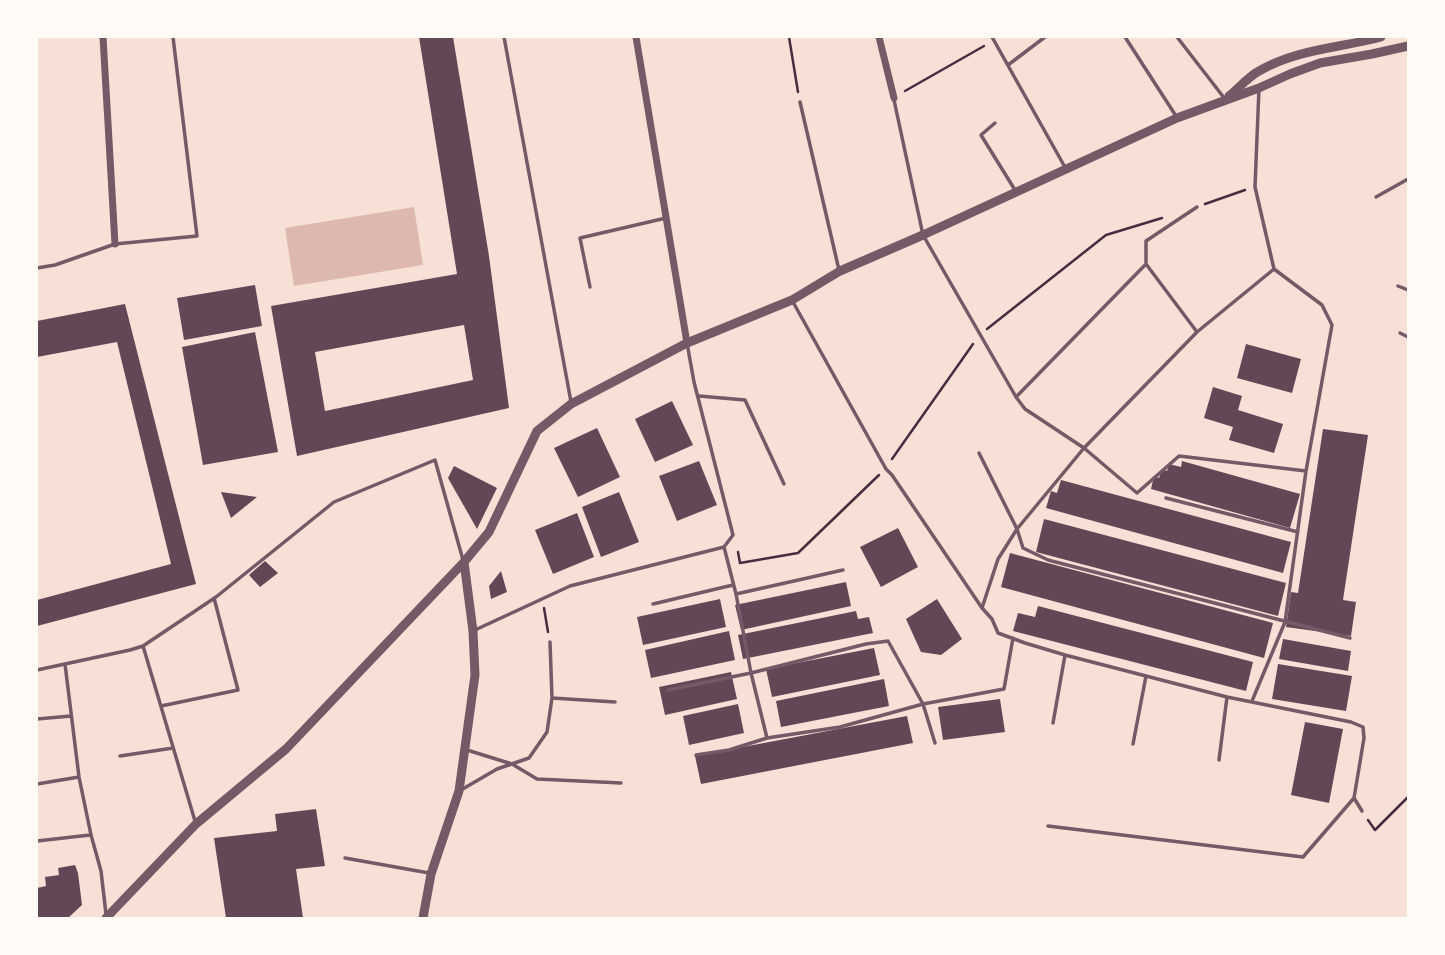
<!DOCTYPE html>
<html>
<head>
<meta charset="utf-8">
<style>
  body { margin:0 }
  #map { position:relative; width:1445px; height:955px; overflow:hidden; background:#f7e1d7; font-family:"Public Sans",sans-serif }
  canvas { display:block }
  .frame { position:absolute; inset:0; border:38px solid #fffaf5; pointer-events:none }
</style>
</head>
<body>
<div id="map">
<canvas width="1445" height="955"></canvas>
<div class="frame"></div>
</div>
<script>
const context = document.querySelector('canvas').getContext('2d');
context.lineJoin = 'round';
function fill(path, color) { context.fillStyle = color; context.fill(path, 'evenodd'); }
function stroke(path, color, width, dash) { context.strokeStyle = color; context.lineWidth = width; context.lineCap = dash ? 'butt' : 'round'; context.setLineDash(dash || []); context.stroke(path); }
const water = new Path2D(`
  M414,207L423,265L294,286L285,228Z`);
const building = new Path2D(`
  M419,37H453L489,256L509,408L297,456L271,306L457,274ZM464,325L473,380L325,411L315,352Z
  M255,285L262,326L184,340L177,298Z
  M125,304L196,584L37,626V600L171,564L117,342L37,357V321Z
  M255,332L278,452L203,465L182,347Z
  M1246,344L1301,359L1292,393L1237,378Z
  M1213,387L1242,396L1238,410L1283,424L1274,453L1229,440L1233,427L1204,418Z
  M672,401L693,445L655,462L635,419Z
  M597,428L620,477L578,497L554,448Z
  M1323,429L1368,435L1343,600L1356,602L1351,636L1286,627L1291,592L1298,593Z
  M699,461L717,505L677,521L659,476Z
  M1182,461L1300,494L1290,528L1151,489L1154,476L1159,478L1162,469L1167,471L1169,464L1181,467Z
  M454,466L497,488L477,529L448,478Z
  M1061,480L1291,542L1283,573L1046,508L1051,491L1057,493Z
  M221,492L257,497L231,518Z
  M619,492L639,542L601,557L582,507Z
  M577,513L594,557L553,574L535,530Z
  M1044,519L1286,583L1278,616L1036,552Z
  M898,528L918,567L881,587L860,547Z
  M1010,553L1273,623L1264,658L1001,587Z
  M265,561L278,573L260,587L249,575Z
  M501,571L507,592L491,599L489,586Z
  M846,582L851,606L741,630L735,605Z
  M720,599L726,627L643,645L637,617Z
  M937,599L962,639L941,655L921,652L906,619Z
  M1038,606L1253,662L1246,691L1013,631L1018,613L1035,617Z
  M856,611L858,619L869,617L873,633L743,659L738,635Z
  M729,631L735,660L651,678L645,650Z
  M1283,639L1351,651L1348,671L1279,659Z
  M874,648L880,675L772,697L766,669Z
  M1278,664L1352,676L1346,711L1272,699Z
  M731,672L737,699L665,715L659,687Z
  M884,679L889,706L781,727L776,701Z
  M1000,699L1005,732L943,740L938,707Z
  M738,704L744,733L689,745L683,716Z
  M907,716L913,743L701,784L695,756Z
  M1305,722L1343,729L1329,803L1291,795Z
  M316,809L325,866L296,869L303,918H226L214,838L277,831L275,814Z
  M75,865L78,873L82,905L68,918H37V888L46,886L45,877L59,875L58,868Z`);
const path = new Path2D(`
  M789,37L798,92
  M905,91L984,46
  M1205,204L1245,190
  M987,329L1106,235L1162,218
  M892,459L973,344
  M738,552L740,563L798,553L879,475
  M544,608L548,632
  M1368,820L1375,830L1408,797`);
const service = new Path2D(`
  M504,37L571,402
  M992,37L1066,169
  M1125,37L1176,116
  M1177,37L1225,99
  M1008,65L1045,37
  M1259,88L1255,187L1274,269
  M894,100L923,235L1016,397L1025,409L1084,448L1137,493L1179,456L1306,471
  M800,102L839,270
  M995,123L981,135L1015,190
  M1376,197L1408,179
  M1146,264L1197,332
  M37,268L55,265L115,244L197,236L173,37
  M1398,286L1408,290
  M590,287L580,238L666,218
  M793,302L886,469L892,475L982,608L992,619L998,633L1025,643L1065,655L1227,697L1351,722L1363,727L1364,738L1354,798
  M1400,333L1408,337
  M699,396L745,400L784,484
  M1016,397L1146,264V241L1197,207
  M979,453L1017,529L1023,548L1048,560L1350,638
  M1166,498L1298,532
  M724,547L736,594L751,673L767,738
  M736,594L843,570
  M653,604L733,585
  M982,608L998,559L1017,529L1084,448L1197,332L1274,269
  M475,630L570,586L724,547L733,535L694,382L687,343
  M143,646L195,821
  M65,664L79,777L91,835L101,871L106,914
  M37,670L130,650L143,646L216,597L334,502L435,460L463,560
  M668,690L751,673L866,644L888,641L923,704L935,743
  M552,698L615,702
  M1252,701L1285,622L1306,471L1332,325L1322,305L1274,269
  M161,706L238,690L214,598
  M37,719L71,716
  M1053,723L1065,655
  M1133,744L1146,676
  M467,750L512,764L537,779L621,783
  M696,755L729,750L767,738L840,727L923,704L1004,689L1013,638
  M120,756L173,748
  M1219,760L1227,697
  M37,784L79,777
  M461,790L497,769L529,758L547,732L552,698L550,642
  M1354,798L1362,811
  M1048,826L1303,857L1354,798
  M37,841L90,835
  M345,858L429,873`);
const minor = new Path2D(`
  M103,37L115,244
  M636,37L687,343
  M879,37L894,98`);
const tertiary = new Path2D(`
  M1229,96C1239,88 1248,77 1259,71C1297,49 1340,48 1381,37
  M106,918L196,824L286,749L464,562L489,532L537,431L571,404L687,343L792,300L840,271L923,235L1177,118L1259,88L1290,74L1320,63L1372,54L1408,46
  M423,918L431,874L459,791L475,675L473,631L464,562`);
fill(water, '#dcb8b0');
fill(building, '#644757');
stroke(path, '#4a2c40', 2.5);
stroke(service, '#755966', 3.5);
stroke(minor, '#755966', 7);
stroke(tertiary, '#755966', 9);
</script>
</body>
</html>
